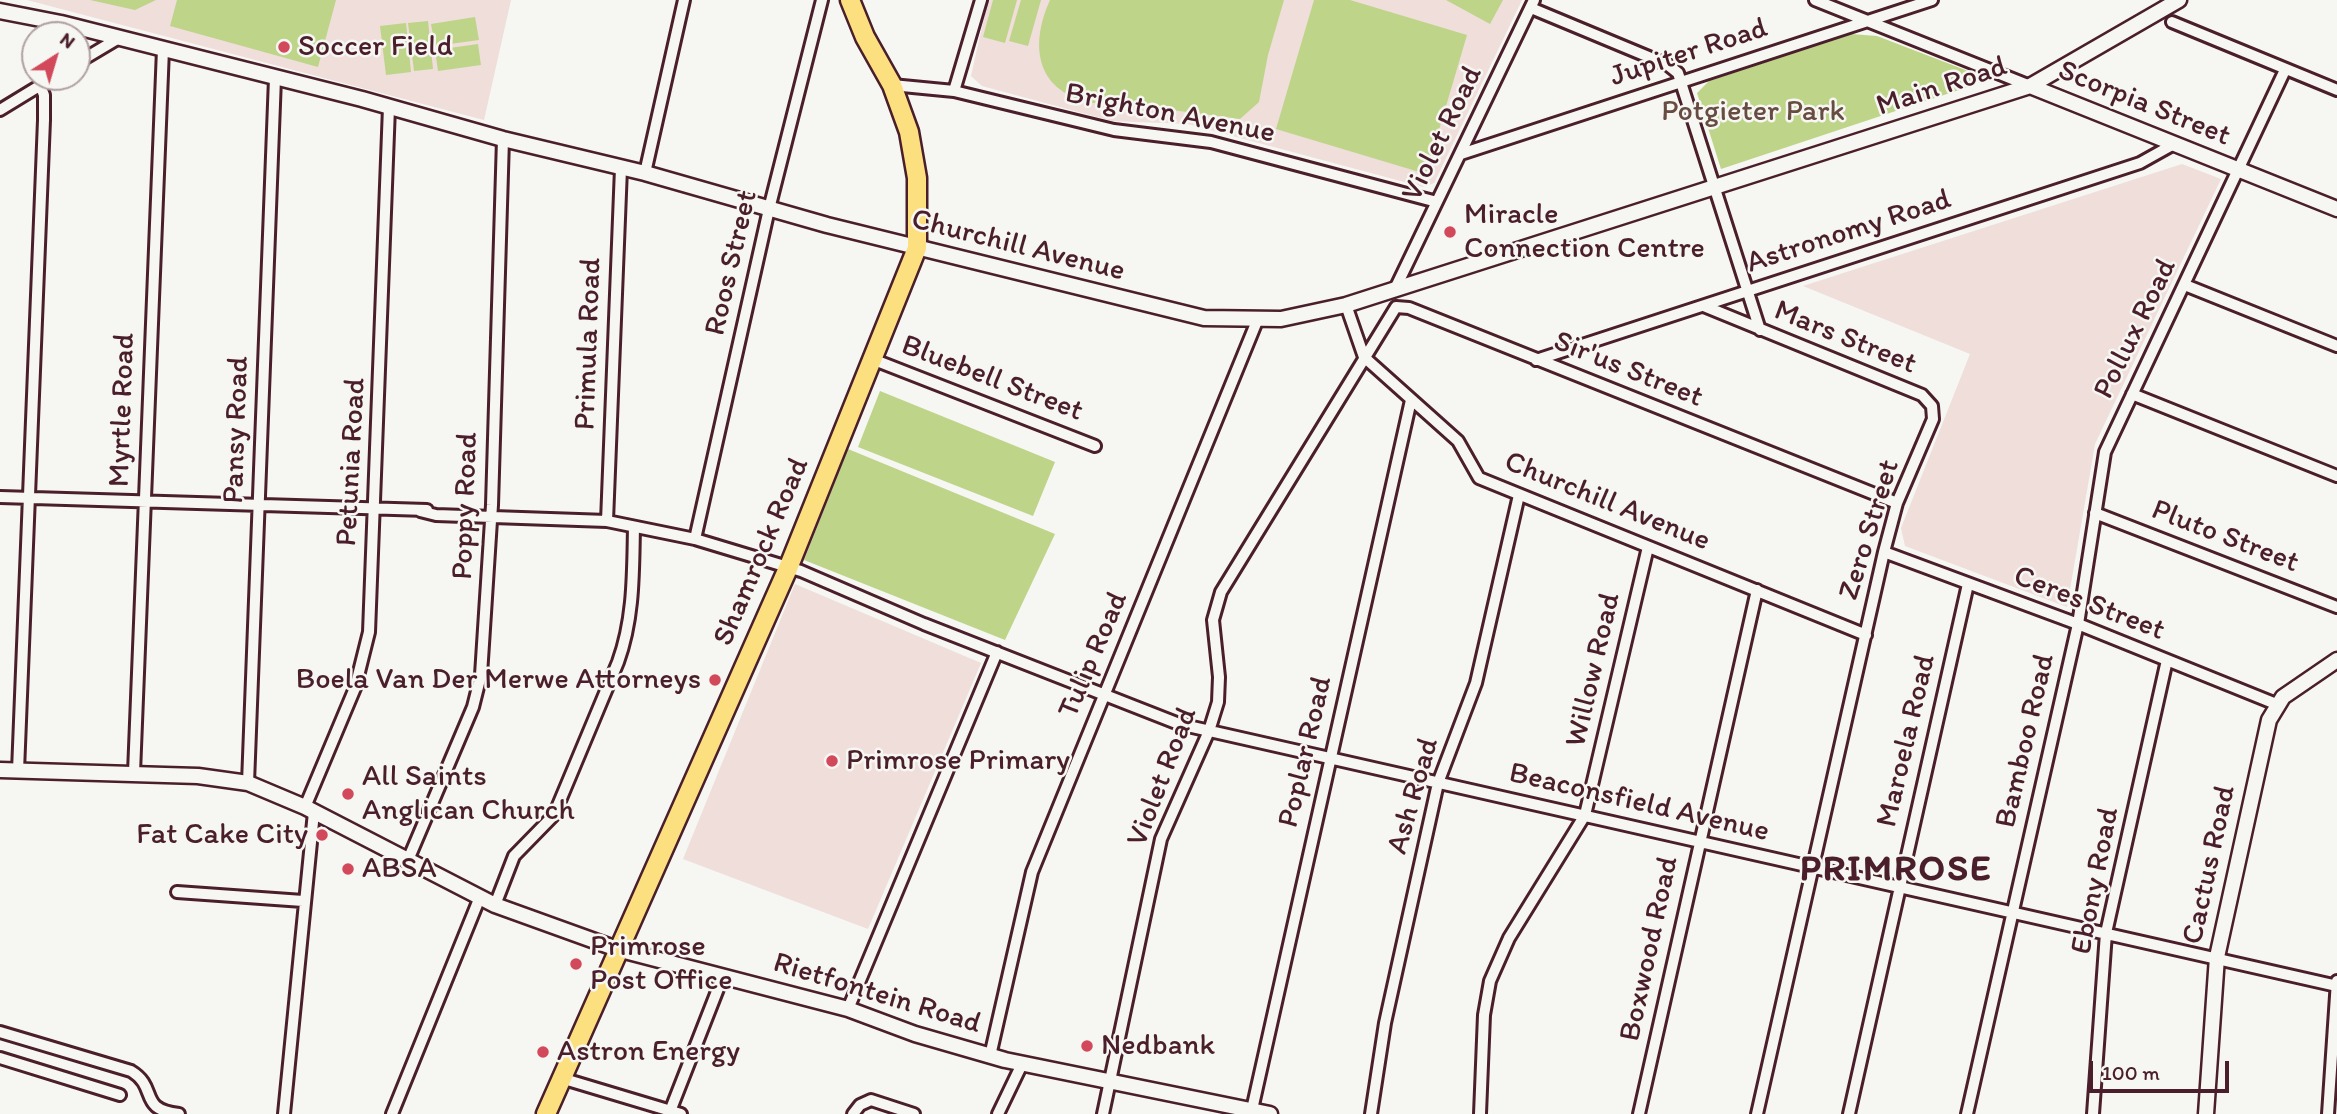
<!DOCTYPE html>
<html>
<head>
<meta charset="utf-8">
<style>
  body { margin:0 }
  #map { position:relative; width:2337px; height:1114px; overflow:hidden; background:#f6f6f2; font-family:Itim,sans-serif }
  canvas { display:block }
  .north { position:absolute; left:21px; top:21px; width:70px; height:70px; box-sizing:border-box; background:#f6f6f2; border:2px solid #b1a0a2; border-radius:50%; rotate:37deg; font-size:19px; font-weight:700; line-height:28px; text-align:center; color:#4a1f2b }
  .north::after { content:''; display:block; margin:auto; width:24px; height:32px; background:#d1495b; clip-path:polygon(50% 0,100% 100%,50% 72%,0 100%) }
  .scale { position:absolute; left:2089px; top:1061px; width:140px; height:32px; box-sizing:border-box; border:4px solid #4a1f2b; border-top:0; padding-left:9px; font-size:21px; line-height:24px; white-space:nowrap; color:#4a1f2b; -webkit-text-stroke:5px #f6f6f2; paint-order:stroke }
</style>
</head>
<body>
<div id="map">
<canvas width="2337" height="1114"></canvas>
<div class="north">N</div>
<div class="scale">100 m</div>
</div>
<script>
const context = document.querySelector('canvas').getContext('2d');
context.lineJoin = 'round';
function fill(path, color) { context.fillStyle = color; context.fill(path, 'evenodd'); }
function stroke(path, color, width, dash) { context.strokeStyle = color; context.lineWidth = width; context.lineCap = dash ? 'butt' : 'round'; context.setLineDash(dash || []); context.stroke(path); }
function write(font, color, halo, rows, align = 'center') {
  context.font = font + ' Itim,sans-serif'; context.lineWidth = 5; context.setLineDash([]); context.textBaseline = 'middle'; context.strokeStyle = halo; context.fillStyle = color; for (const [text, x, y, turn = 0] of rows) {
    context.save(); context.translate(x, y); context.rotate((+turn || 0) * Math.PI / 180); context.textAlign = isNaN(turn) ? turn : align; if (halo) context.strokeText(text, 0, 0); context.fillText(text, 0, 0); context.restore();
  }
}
const built = new Path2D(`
  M27,0H511L484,120Z
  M988,0H1522L1434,183L1423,187L1188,124L1112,121L982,86L971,76Z
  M2182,164L2221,179L2095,444L2067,607L1905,546L1901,528L1970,354L1803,286Z
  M795,584L981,663L868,929L683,859Z`);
const green = new Path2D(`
  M90,0H156L135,10Z
  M177,0H336L318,67L170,26Z
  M993,0H1017L1005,43L983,37Z
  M1021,0H1041L1028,46L1009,41Z
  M1050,0H1284L1268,55L1259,102L1240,119C1211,115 1183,111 1154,108C1133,106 1110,107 1089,102C1035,90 1030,44 1050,0Z
  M1314,0H1350L1467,35L1426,174L1276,129Z
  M1446,0H1503L1490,24Z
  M475,17L479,40L435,46L431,24Z
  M428,21L433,69L414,71L408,23Z
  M406,23L411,72L386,75L380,26Z
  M1851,34L1877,36L1981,76L1971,86L1721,169L1697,93L1709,81Z
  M478,44L481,65L438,71L435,50Z
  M880,391L1055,462L1033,516L858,447Z
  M848,449L1055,534L1005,640L804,560Z`);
const minor = new Path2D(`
  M1815,0L2030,86
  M1531,8L1668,65L1678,73L1760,330
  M2172,22L2337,90
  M77,63L119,38
  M892,85L954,91L1114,130L1211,142L1437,202
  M954,91L981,0
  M0,110L54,77
  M1461,154L1932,0
  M645,173L684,0
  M2185,285L2337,346
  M1395,289L1534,0
  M1346,305L1364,357L1458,441L1479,478L1866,635
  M1704,306L1922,395L1932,406L1933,419L1897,503L1884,552L1757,1114
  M872,359L1095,446
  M1536,360L2140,163L2174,144
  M2132,394L2337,476
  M0,497L427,510
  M420,511L436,515L607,521L695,539L801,571L924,624L1179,724L2337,986
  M2095,513L2337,607
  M607,521L621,168
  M695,539L769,209L822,0
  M1884,552L2078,624L2276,704
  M18,771L44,120V95L40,85
  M134,773L163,49
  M248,783L275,78
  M305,807L355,688L369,632L389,107
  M408,860L473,707L481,675L492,505L503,139
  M177,892L303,901
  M495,905L514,856L554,815L618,662C634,618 633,573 634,527
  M848,1009L997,652
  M0,1032L131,1071C159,1088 137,1109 179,1114
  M990,1056L1032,872L1257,321
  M0,1058L120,1095
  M561,1078L681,1114
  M284,1114L314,812
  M392,1114L480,897
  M669,1114L723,976
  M853,1114L860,1105L871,1100L914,1114
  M998,1114L1022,1064
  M1103,1114L1161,839L1209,731L1218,702L1219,677L1213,620L1221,592L1396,307L1409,308L1897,503
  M1251,1114L1411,400
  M1371,1114L1385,1023L1438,783L1476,683L1519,495
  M1480,1114L1484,1015L1490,981L1509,938L1585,815L1648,547
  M1639,1114L1757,590
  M1849,1114L1968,584
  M1967,1114L2078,624L2105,452L2285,70
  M2093,1114L2106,933L2167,660
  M2328,1114L2337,981`);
const tertiary = new Path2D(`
  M0,11L61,23L362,99L503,139L645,173L827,225L1204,318L1281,319L1346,305L2030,86L2179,0
  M2030,86L2337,209
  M0,770L198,776L248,783L305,807L495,905L617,949L848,1009L915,1034L1005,1060L1270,1114
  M2206,1114L2217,957L2269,720L2283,697L2337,660`);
const primary = new Path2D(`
  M546,1114L789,566L917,248V178L909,132L892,85L865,37L850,0`);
const markers = [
  [284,47,7,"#d1495b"],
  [1450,232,7,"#d1495b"],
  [715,680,7,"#d1495b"],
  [832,761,7,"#d1495b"],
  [348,794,7,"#d1495b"],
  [322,835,7,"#d1495b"],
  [348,869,7,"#d1495b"],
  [576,964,7,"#d1495b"],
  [1087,1046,7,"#d1495b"],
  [543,1052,7,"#d1495b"]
];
const poiNames = [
  ["Soccer Field",298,47],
  ["Miracle",1464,215],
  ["Connection Centre",1464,249],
  ["Boela Van Der Merwe Attorneys",701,680,"right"],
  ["Primrose Primary",846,761],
  ["All Saints",362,777],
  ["Anglican Church",362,811],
  ["Fat Cake City",308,835,"right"],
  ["ABSA",362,869],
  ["Primrose",590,947],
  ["Post Office",590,981],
  ["Nedbank",1101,1046],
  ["Astron Energy",557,1052]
];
const streetNames = [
  ["Jupiter Road",1689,53,-18],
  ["Main Road",1942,87,-18],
  ["Scorpia Street",2144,104,22],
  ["Brighton Avenue",1170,114,11],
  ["Violet Road",1443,134,-64],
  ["Astronomy Road",1849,232,-18],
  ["Churchill Avenue",1018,246,14],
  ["Roos Street",732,263,-77],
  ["Pollux Road",2136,329,-64],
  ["Mars Street",1845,338,22],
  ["Primula Road",589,344,-88],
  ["Sir'us Street",1628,370,22],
  ["Bluebell Street",992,379,21],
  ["Myrtle Road",123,410,-88],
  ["Pansy Road",237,430,-88],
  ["Petunia Road",352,462,-87],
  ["Churchill Avenue",1607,502,22],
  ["Poppy Road",466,506,-88],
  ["Zero Street",1870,530,-73],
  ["Pluto Street",2225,537,21],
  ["Shamrock Road",762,552,-67],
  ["Ceres Street",2089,604,21],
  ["Tulip Road",1094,655,-67],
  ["Willow Road",1594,670,-77],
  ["Maroela Road",1907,741,-77],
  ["Bamboo Road",2026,741,-77],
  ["Poplar Road",1306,752,-77],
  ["Violet Road",1163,777,-69],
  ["Ash Road",1414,796,-74],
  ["Beaconsfield Avenue",1639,803,13],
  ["Cactus Road",2210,865,-78],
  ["Ebony Road",2096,881,-79],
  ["Boxwood Road",1650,949,-78],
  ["Rietfontein Road",877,994,17]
];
const parkNames = [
  ["Potgieter Park",1753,112]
];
const districtNames = [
  ["PRIMROSE",1896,871]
];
fill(built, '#efdeda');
fill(green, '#bed489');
stroke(minor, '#4a1f2b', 16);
stroke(tertiary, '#4a1f2b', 19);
stroke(primary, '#4a1f2b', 23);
stroke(minor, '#f6f6f2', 10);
stroke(tertiary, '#f6f6f2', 14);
stroke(primary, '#fce080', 18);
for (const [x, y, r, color] of markers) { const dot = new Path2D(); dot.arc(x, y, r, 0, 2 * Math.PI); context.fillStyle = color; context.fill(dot); stroke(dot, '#f6f6f2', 2.5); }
write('30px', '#4a1f2b', '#f6f6f2', poiNames, 'left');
write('30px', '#4a1f2b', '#f6f6f2', streetNames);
write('30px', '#674c42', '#f6f6f2', parkNames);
context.letterSpacing = '2px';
write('bold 37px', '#4a1f2b', '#f6f6f2', districtNames);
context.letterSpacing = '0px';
</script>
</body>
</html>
